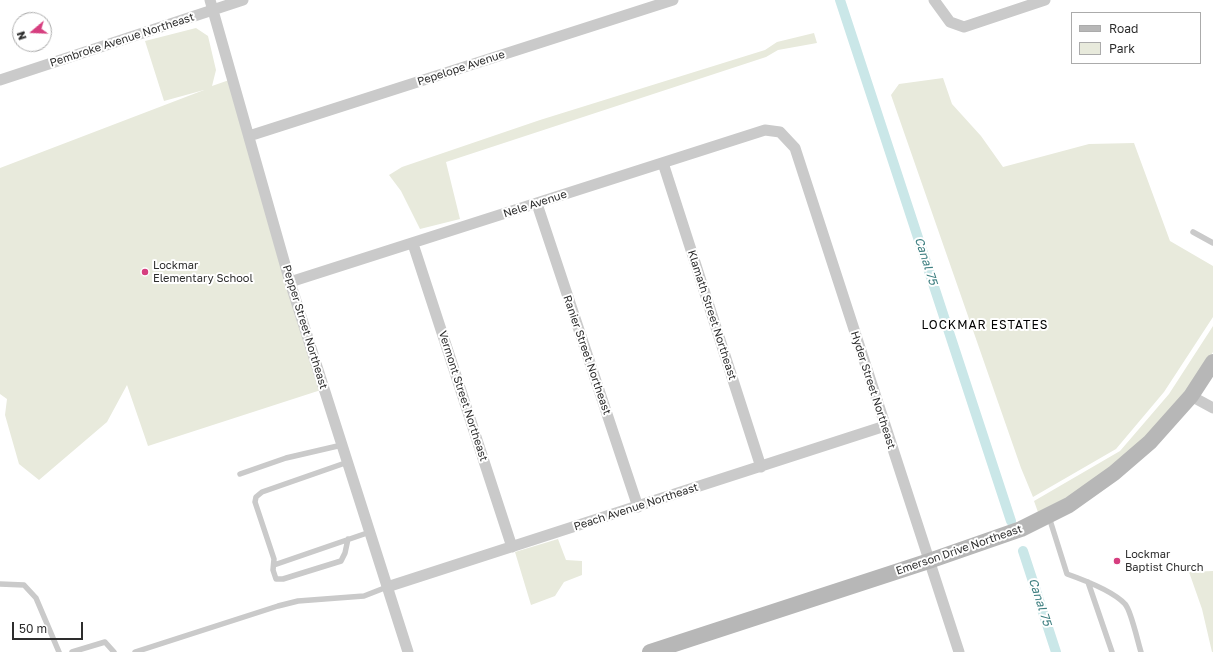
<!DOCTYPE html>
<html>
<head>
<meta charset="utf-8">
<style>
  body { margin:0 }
  #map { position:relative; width:1213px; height:652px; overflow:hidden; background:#fff; font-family:"Golos Text",sans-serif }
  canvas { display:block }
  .legend { position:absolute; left:1071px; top:12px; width:130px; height:52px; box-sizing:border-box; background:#fff; border:1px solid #ababab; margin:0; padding:5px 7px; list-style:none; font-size:12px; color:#2d2d2d }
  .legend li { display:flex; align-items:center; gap:8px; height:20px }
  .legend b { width:20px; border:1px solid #ababab }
  .north { position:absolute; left:12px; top:12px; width:40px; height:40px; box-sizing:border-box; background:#fff; border:1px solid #ababab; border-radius:50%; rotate:251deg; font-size:11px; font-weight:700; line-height:16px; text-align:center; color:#2d2d2d }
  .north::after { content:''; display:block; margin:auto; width:14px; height:18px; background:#d63e7f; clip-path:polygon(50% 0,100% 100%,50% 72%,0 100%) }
  .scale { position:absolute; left:12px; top:622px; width:71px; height:18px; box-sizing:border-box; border:2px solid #2d2d2d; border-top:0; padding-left:5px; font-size:12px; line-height:14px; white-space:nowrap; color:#2d2d2d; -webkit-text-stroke:3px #fff; paint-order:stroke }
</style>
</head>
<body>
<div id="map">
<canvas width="1213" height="652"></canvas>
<ul class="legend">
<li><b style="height:5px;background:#b7b7b7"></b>Road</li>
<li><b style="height:11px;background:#e8eadc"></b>Park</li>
</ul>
<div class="north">N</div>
<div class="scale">50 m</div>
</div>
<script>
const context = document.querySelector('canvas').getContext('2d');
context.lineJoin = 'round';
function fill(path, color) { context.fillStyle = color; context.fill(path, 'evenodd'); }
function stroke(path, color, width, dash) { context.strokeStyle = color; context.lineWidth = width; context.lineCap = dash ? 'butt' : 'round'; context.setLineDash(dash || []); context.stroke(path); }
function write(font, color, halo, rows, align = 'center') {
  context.font = font + ' "Golos Text",sans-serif'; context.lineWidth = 4; context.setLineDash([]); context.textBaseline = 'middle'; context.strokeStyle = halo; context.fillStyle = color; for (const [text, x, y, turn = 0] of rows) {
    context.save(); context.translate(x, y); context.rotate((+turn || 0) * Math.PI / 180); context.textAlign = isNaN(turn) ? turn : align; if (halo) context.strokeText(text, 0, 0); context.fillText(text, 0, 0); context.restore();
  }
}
const green = new Path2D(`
  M196,28L208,36L216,70L212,86L232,79L324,389L148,446L127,385L107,422L39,480L19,464L5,415L7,399L0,394V168L204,90L164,101L145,41Z
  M814,33L817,43L778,50L766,57L446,162L460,219L420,229L401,191L389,175L402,167L540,120L765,50L777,42Z
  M943,78L952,104L981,136L1003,167L1089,144L1134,143L1170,241L1213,266V317L1164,392L1116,449L1033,497L1021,468L891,95L899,84Z
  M1213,326V352L1187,393L1146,439L1110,470L1039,515L1034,501L1120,451L1169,394Z
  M558,539L566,560L582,561V575L564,582L555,596L531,605L515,552Z
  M1213,571V652H1212L1202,609L1189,572Z`);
const canal = new Path2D(`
  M840,0L1011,521
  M1023,551L1056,652`);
const lane = new Path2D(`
  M1193,232L1213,243
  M348,462L262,492L256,497L255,502L274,559L273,570L276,579H283L341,561L345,553L348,539
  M240,474L286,458L342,445
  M1049,517L1067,574C1084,580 1113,591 1125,604C1131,610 1138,643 1141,652
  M274,565L370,532
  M1088,582L1112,652
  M0,584L24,585L36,598L59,652
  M72,652L105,642L114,652
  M135,652L278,606L298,601L364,596L387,587`);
const street = new Path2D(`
  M210,0L290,282L408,652
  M934,0L950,22L964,27L1045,0
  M0,80L243,0
  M249,136L673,0
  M663,163L761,467
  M537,204L638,507
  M413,244L512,547
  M290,282L765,130L780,132L795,148L959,652
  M1191,396L1213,408
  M387,587L885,426`);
const secondary = new Path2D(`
  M650,652L929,561L1021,529L1069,505L1114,473L1150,442L1191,396L1213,362`);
const markers = [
  [145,272,4,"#d63e7f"],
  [1117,561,4,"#d63e7f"]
];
const streetNames = [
  ["Pembroke Avenue Northeast",122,40,-18],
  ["Pepelope Avenue",461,68,-18],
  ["Nele Avenue",535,204,-18],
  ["Klamath Street Northeast",712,315,72],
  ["Pepper Street Northeast",305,327,73],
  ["Ranier Street Northeast",587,355,71],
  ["Hyder Street Northeast",873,390,72],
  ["Vermont Street Northeast",463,396,72],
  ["Peach Avenue Northeast",636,507,-18],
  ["Emerson Drive Northeast",959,550,-19]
];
const poiNames = [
  ["Lockmar",153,266],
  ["Elementary School",153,279],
  ["Lockmar",1125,555],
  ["Baptist Church",1125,568]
];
const waterNames = [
  ["Canal 75",926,261,72],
  ["Canal 75",1040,602,72]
];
const neighbourhoodNames = [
  ["LOCKMAR ESTATES",985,325]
];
fill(green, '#e8eadc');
stroke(canal, '#cae7e8', 10);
stroke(lane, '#cacaca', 5.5);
stroke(street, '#cacaca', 11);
stroke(secondary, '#b7b7b7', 16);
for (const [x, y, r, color] of markers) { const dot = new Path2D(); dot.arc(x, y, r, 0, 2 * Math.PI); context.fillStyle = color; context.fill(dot); stroke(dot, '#fff', 1.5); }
write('11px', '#2d2d2d', '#fff', streetNames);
write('11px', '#2d2d2d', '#fff', poiNames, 'left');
write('italic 12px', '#408082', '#fff', waterNames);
context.letterSpacing = '1px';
write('12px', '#000', '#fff', neighbourhoodNames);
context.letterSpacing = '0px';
</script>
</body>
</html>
